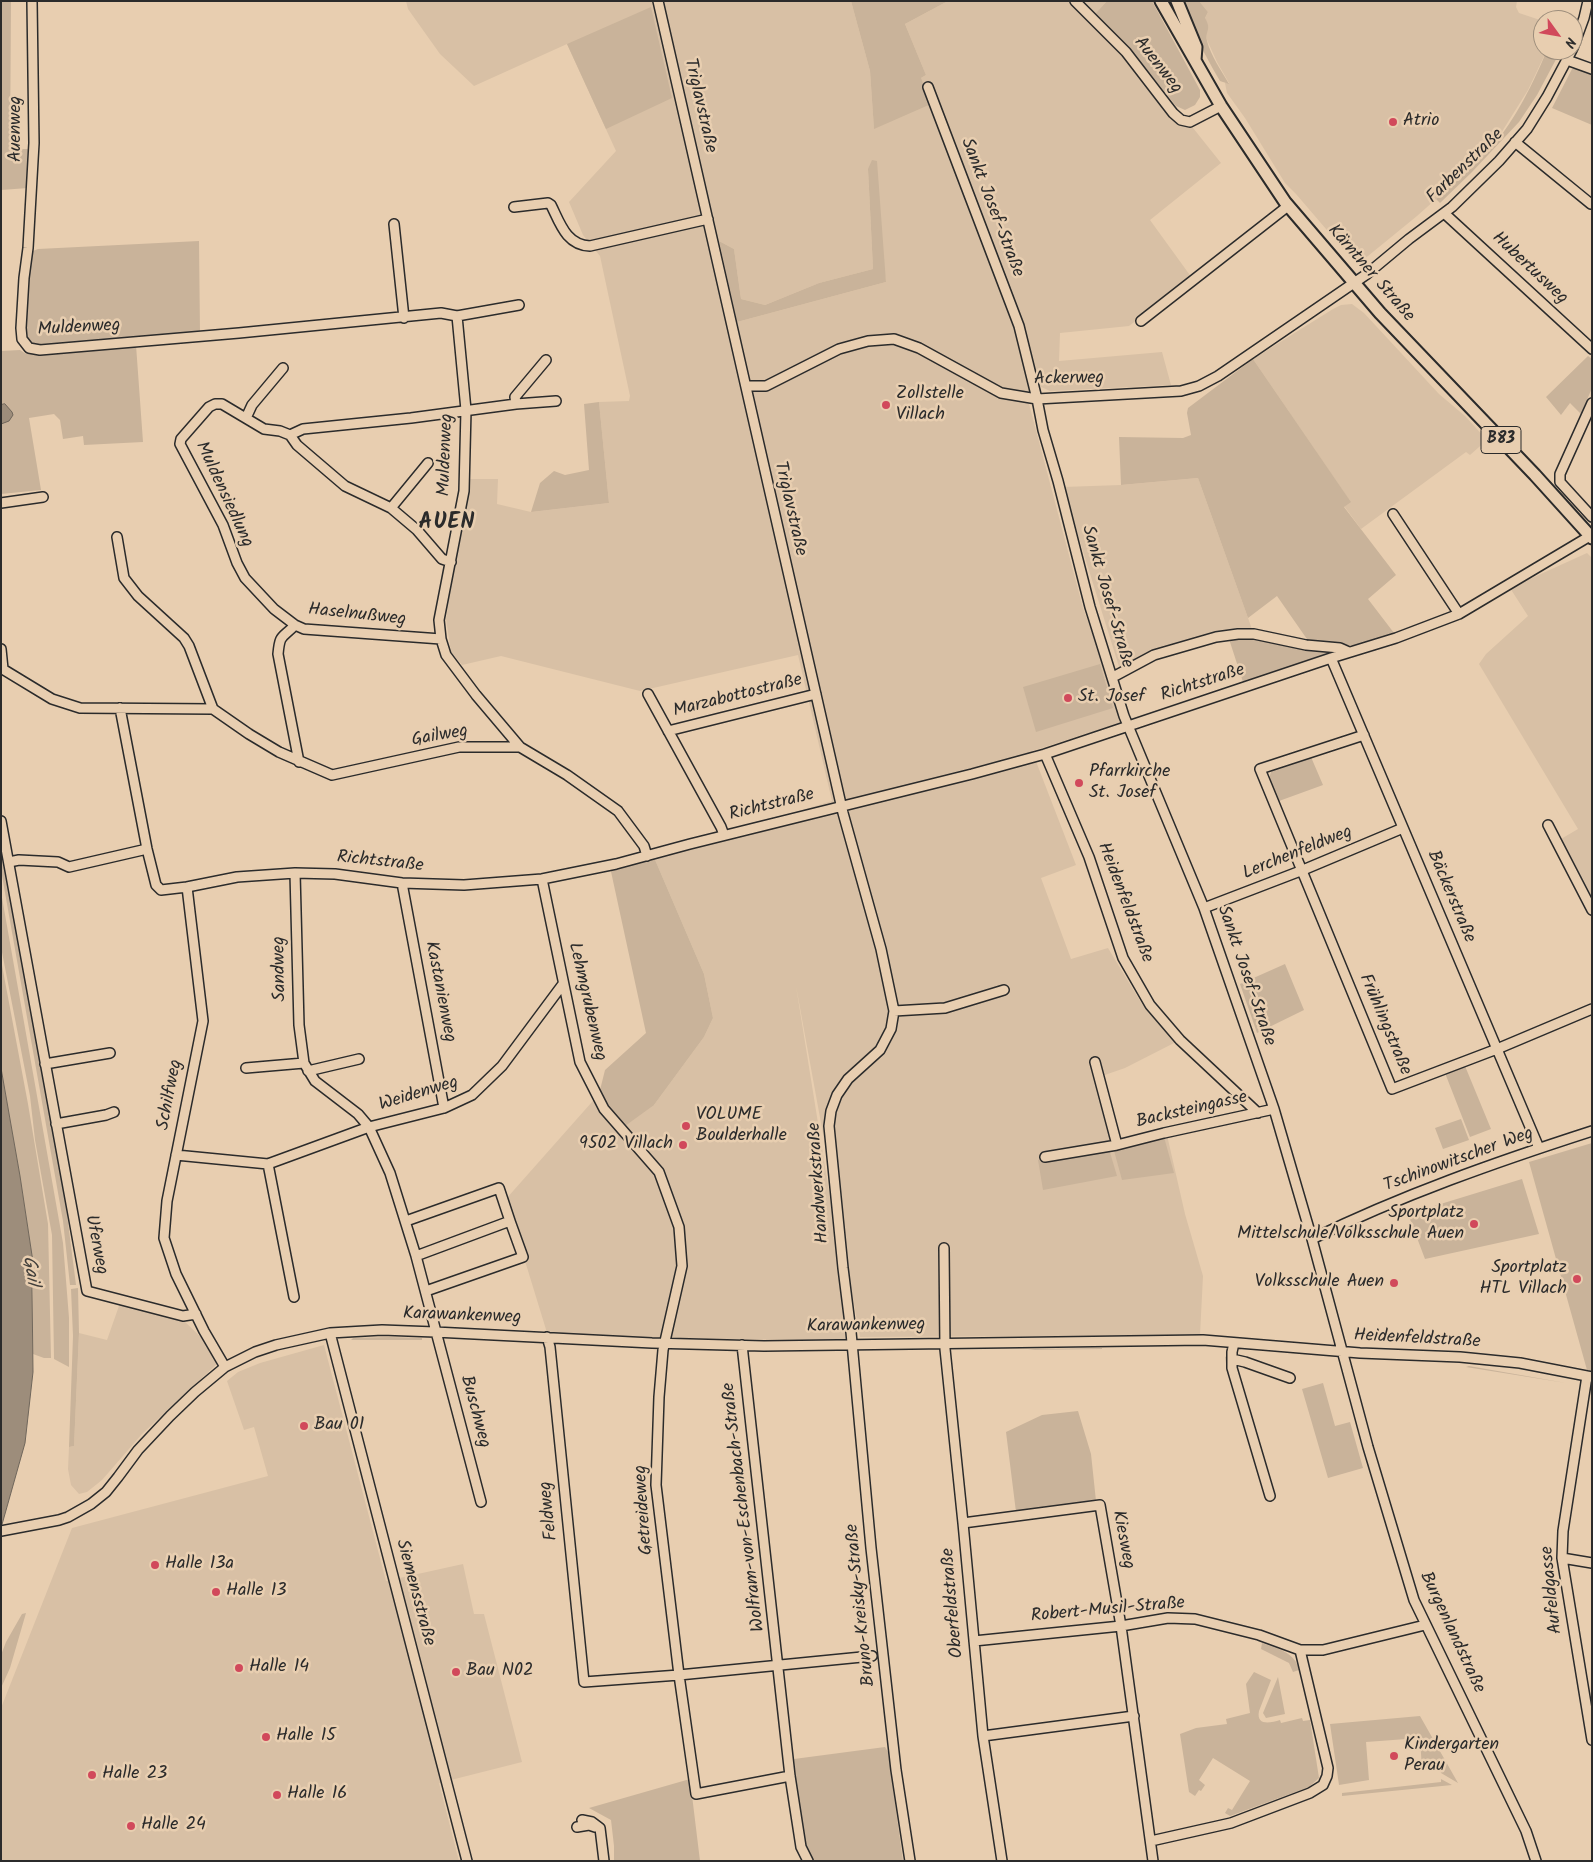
<!DOCTYPE html>
<html>
<head>
<meta charset="utf-8">
<style>
  body { margin:0 }
  #map { position:relative; width:1593px; height:1862px; overflow:hidden; background:#e8ceb0; font-family:Kalam,sans-serif }
  canvas { display:block }
  .frame { position:absolute; inset:0; border:2px solid #2b2b2b; pointer-events:none }
  .north { position:absolute; left:1533px; top:10px; width:50px; height:50px; box-sizing:border-box; background:#e8ceb0; border:1px solid #9c8d7b; border-radius:50%; rotate:122deg; font-size:14px; font-weight:700; line-height:20px; text-align:center; color:#2b2b2b }
  .north::after { content:''; display:block; margin:auto; width:18px; height:22px; background:#d1495b; clip-path:polygon(50% 0,100% 100%,50% 72%,0 100%) }
</style>
</head>
<body>
<div id="map">
<canvas width="1593" height="1862"></canvas>
<div class="frame"></div>
<div class="north">N</div>
</div>
<script>
const context = document.querySelector('canvas').getContext('2d');
context.lineJoin = 'round';
function fill(path, color) { context.fillStyle = color; context.fill(path, 'evenodd'); }
function stroke(path, color, width, dash) { context.strokeStyle = color; context.lineWidth = width; context.lineCap = dash ? 'butt' : 'round'; context.setLineDash(dash || []); context.stroke(path); }
function write(font, color, halo, rows, align = 'center') {
  context.font = font + ' Kalam,sans-serif'; context.lineWidth = 5; context.setLineDash([]); context.textBaseline = 'middle'; context.strokeStyle = halo; context.fillStyle = color; for (const [text, x, y, turn = 0] of rows) {
    context.save(); context.translate(x, y); context.rotate((+turn || 0) * Math.PI / 180); context.textAlign = isNaN(turn) ? turn : align; if (halo) context.strokeText(text, 0, 0); context.fillText(text, 0, 0); context.restore();
  }
}
const built = new Path2D(`
  M406,1H851L870,71L874,128L921,78L926,75L905,24L948,1H1107L1095,14L1134,54L1221,163L1150,220L1192,278L1129,326L1060,333L1059,361L1162,352L1171,385L1050,391L1039,386L1028,400L1083,608L1125,722L1032,751L1076,865L1041,878L1071,959L1108,948L1142,1004L1176,1042L1125,1068L1096,1078L1115,1146L1167,1135L1185,1214L1203,1276L1200,1335L860,1337L796,986L853,1341L548,1336L506,1199L599,1094L654,1105L704,1037L713,1018L704,974L653,855L832,801L798,655L640,691L501,656L462,665L451,652L446,619L467,479H498L497,504L531,512L609,503L599,402L629,401L630,396L600,256L583,235L569,202L616,151L567,44L474,86L440,54L408,9ZM868,169L886,282L737,322L719,241L734,249L741,299L765,305L819,283L873,269Z
  M1199,1H1517L1516,7L1519,13L1543,21V50H1547L1528,90L1493,146L1480,160L1417,216L1368,256L1364,259L1357,260L1350,257L1296,194L1285,183L1245,118L1227,93L1225,83H1229L1217,62L1207,40L1205,18L1208,12Z
  M1352,304L1364,313L1439,394L1465,416L1487,440L1470,455L1466,452L1361,529L1344,506L1350,501L1253,359L1333,309L1341,305Z
  M1198,478L1253,632H1229L1120,670L1063,487L1121,485Z
  M1587,553L1592,558V899L1561,839L1578,829L1479,664L1486,654L1528,616L1510,588Z
  M120,1303L182,1319L211,1347L218,1363L142,1434L102,1480L87,1492L79,1494L71,1485L68,1469L69,1447L74,1446L79,1333L107,1340Z
  M324,1345L386,1581L463,1564L474,1614H484L522,1762L439,1783L459,1861H1V1708L72,1528L268,1476L254,1427L244,1430L227,1381L238,1372L260,1363Z`);
const green = new Path2D(`
  M1,1H11L10,149H29L28,188L1,190Z
  M851,1H948L905,24L926,75L921,78L931,104L874,129L870,71Z
  M1107,1H1152L1200,90V97L1195,105L1185,110L1176,106L1134,54L1095,14Z
  M1182,1H1199L1208,12L1205,18C1212,30 1205,30 1207,41C1211,56 1221,70 1229,84L1220,81L1213,69L1193,32Z
  M651,7L672,98L606,129L567,44Z
  M1547,50H1561L1537,95L1519,122L1472,172L1440,203L1436,199C1455,182 1476,166 1492,147C1515,120 1534,82 1547,50Z
  M1572,69H1576L1592,74V125L1552,108Z
  M872,160L877,161L886,282L737,322L719,241L734,249L741,299L765,305L819,283L873,269L868,169Z
  M199,241L200,333L44,347L31,345L25,338L24,316L30,255L33,251L38,249Z
  M136,345L143,442L84,445L83,436L63,439L60,420L54,414L29,418L41,490L1,494V351L20,350L26,354Z
  M1588,356L1592,359V388L1581,414L1570,403L1561,415L1546,397Z
  M1253,359L1351,502L1344,507L1396,575L1368,599L1394,633L1362,645H1336L1309,642L1277,596L1248,618L1198,478L1121,485L1119,437L1183,438L1191,435L1187,413L1188,408Z
  M599,402L609,503L531,512L540,483L554,471L565,475L589,470L584,404Z
  M1255,637L1327,649L1328,654L1243,682L1229,639Z
  M1100,664L1113,708L1036,732L1023,687Z
  M1311,757L1323,785L1279,801C1274,791 1265,779 1273,769Z
  M1,836L65,1199L76,1285H70L63,1221L1,870Z
  M653,855L704,974L713,1018L704,1037L654,1105L625,1126L599,1094L605,1070L646,1033L610,867Z
  M1,892L63,1243L69,1318V1367L54,1359L52,1235L35,1140L30,1096L1,947Z
  M1,960L28,1104L48,1224L51,1358H44L33,1354V1262L20,1176L1,1068Z
  M1285,964L1304,1010L1257,1033L1240,984Z
  M1465,1066L1491,1129L1470,1137L1445,1073Z
  M1461,1119L1469,1140L1443,1149L1435,1128Z
  M1164,1137L1174,1173L1122,1180L1113,1147Z
  M1592,1143V1372L1587,1370L1529,1162Z
  M1109,1149L1117,1176L1043,1190L1038,1160Z
  M1522,1179L1539,1234L1425,1259L1408,1214Z
  M78,1288L79,1333L74,1446L69,1447L73,1336L71,1289Z
  M389,1337L422,1338V1340H351L353,1338Z
  M1102,1348V1349L1028,1350L1035,1349Z
  M1227,1356L1228,1363L1267,1498H1265L1227,1370L1225,1357Z
  M1469,1366L1566,1383L1466,1367Z
  M1323,1383L1335,1426L1350,1422L1363,1468L1328,1478L1302,1389Z
  M1078,1411L1091,1454L1096,1501L1016,1512L1006,1432L1042,1415Z
  M26,1613L10,1668L1,1688V1655L6,1642L22,1614Z
  M1262,1643C1277,1648 1296,1653 1299,1670L1293,1672L1289,1663L1261,1649Z
  M1254,1672L1271,1680L1259,1711C1256,1726 1270,1723 1280,1720L1281,1723L1302,1718L1303,1721L1310,1720L1319,1778L1309,1787L1230,1816L1225,1813L1228,1808L1232,1810L1250,1781L1213,1758L1199,1780L1205,1785L1201,1791L1199,1790L1195,1796L1189,1792L1180,1734L1196,1728L1227,1724L1226,1719L1250,1713L1246,1684Z
  M1278,1677L1285,1714L1266,1718L1263,1713Z
  M1420,1716L1458,1783L1441,1773L1440,1767L1422,1769L1420,1738L1366,1742L1369,1780L1339,1785L1330,1724Z
  M885,1747L888,1752L903,1861H814L803,1845L794,1759Z
  M690,1779L700,1861H614V1846L611,1820L589,1808Z
  M1441,1779L1452,1785L1342,1796V1793L1441,1782Z`);
const water = new Path2D(`
  M5,404L12,412L13,415L9,421L1,424V405Z
  M1,1068L20,1176L33,1262L32,1289L33,1372L25,1443L1,1528Z`);
const minor = new Path2D(`
  M32,1L34,143L28,248L24,278L21,328L22,339L29,348L40,350L239,333L441,313L457,316L519,305
  M658,1L843,813L881,949L894,1011L891,1029L880,1050L848,1079L837,1095L831,1111L829,1126L843,1268L851,1332L871,1548L896,1770L910,1861
  M1075,1L1126,52L1173,113L1181,120L1190,122L1221,106
  M1573,48L1584,18L1588,1
  M1567,60L1592,69
  M928,87L1019,326L1037,399L1043,430L1058,481L1090,607L1124,716L1204,908L1274,1109L1312,1239L1368,1447L1414,1600L1526,1831L1536,1861
  M1515,142L1591,204
  M514,207L548,203L551,205C560,223 566,245 590,246L708,219
  M1444,213L1592,349
  M394,224L404,318
  M457,316L466,410L464,491L439,620L441,639L446,655L476,695L520,747
  M1141,321L1288,206
  M746,386H766L839,349L868,341L894,339L919,348L1001,393L1037,399L1181,391L1199,386L1218,376L1367,274L1409,239L1452,207L1499,161L1527,129L1547,97L1572,50
  M1592,403L1560,474V482L1592,517
  M516,404L556,401
  M246,418L252,405L283,368
  M290,435L297,445L345,486L391,508L417,530L442,559L451,562
  M1,503L43,497
  M391,508L428,463
  M1393,514L1459,614
  M117,537L124,578L138,596L184,638L189,646L213,709
  M295,625L274,609L245,578L237,563L223,525L180,444L181,439L209,407L215,404H222L264,429L280,431L290,435L303,429L411,418L516,404L515,397L546,360
  M1,649L3,669
  M1331,658L1539,1148
  M1,668L52,699L80,708L213,709L249,734L279,752L332,775L459,747H520L567,775L618,811L644,846L647,856
  M1113,677L1154,655L1216,637L1238,634H1254L1306,645L1340,648L1349,652
  M648,694L721,827L724,835
  M120,708L147,849L156,885L161,890L187,887L203,1021L167,1201L164,1238L176,1274L204,1331L225,1367
  M668,731L816,694
  M1364,735L1260,769L1392,1089L1497,1049L1592,1009
  M1045,754L1089,857L1123,958L1150,1005L1180,1040L1258,1113
  M299,762L278,654C280,633 282,639 295,625L304,629L441,639
  M1,821L87,1291L183,1316L196,1314
  M1548,825L1592,910
  M9,862L19,860L58,862L69,867L147,849
  M295,873L299,1025L304,1063L315,1081L358,1114L369,1127L390,1173L416,1256L481,1502
  M542,879L580,1062L604,1109L659,1172L679,1227L682,1266L663,1350L659,1397L656,1485L679,1675L696,1794L790,1776
  M402,883L444,1108
  M187,887L237,877L295,873L335,874L402,883L464,885L542,879L616,864L690,844L972,774L1045,754L1331,658L1396,638L1459,614L1590,536
  M1204,908L1303,870L1403,828
  M894,1011L945,1008L1004,990
  M1095,1062L1117,1145
  M45,1064L110,1053
  M246,1068L304,1063
  M308,1071L359,1059
  M56,1124L106,1115L114,1112
  M176,1155L268,1164L369,1127L444,1108L472,1095L502,1066L563,984
  M1045,1157L1117,1145L1164,1133L1274,1109
  M268,1164L294,1297
  M406,1221L499,1188L510,1221L416,1256
  M1312,1239C1402,1195 1496,1162 1592,1131
  M944,1248L945,1349L963,1523L983,1736L1002,1861
  M426,1291L523,1257L510,1221
  M330,1333L467,1861
  M547,1337L550,1347L584,1682L679,1675L872,1656
  M1234,1343L1232,1352V1368L1270,1496
  M742,1345L790,1776L801,1847L808,1861
  M1232,1359L1245,1362L1290,1378
  M1587,1376L1563,1531L1562,1558L1592,1740
  M963,1523L1100,1505L1121,1626L1153,1861
  M1,1531L59,1520L68,1517L91,1504L106,1492L118,1477L138,1450L170,1416L195,1392L225,1367L255,1352L276,1345L330,1333L382,1330L435,1332L652,1343L764,1346L1203,1340L1360,1353L1460,1357L1520,1363L1592,1377
  M1562,1558L1592,1563
  M974,1641L1121,1626L1168,1618L1195,1619L1259,1635L1300,1650H1323L1425,1625
  M983,1736L1134,1716
  M582,1820L592,1822L600,1828L604,1861
  M577,1827L589,1825L595,1827
  M1151,1841L1231,1823L1310,1793L1323,1785L1327,1776L1328,1768L1300,1650`);
const major = new Path2D(`
  M1161,1L1221,106L1285,202L1380,313L1535,475L1592,538
  M1177,1L1196,47L1195,60`);
const markers = [
  [1393,122,5,"#d1495b"],
  [886,405,5,"#d1495b"],
  [1068,698,5,"#d1495b"],
  [1079,783,5,"#d1495b"],
  [686,1126,5,"#d1495b"],
  [683,1145,5,"#d1495b"],
  [1474,1224,5,"#d1495b"],
  [1577,1279,5,"#d1495b"],
  [1394,1283,5,"#d1495b"],
  [304,1426,5,"#d1495b"],
  [155,1565,5,"#d1495b"],
  [216,1592,5,"#d1495b"],
  [239,1668,5,"#d1495b"],
  [456,1672,5,"#d1495b"],
  [266,1737,5,"#d1495b"],
  [1394,1756,5,"#d1495b"],
  [92,1775,5,"#d1495b"],
  [277,1795,5,"#d1495b"],
  [131,1826,5,"#d1495b"]
];
const shields = [
  [1501,440,40]
];
const shieldNames = [
  ["B83",1501,440]
];
const streetNames = [
  ["Auenweg",1157,66,52],
  ["Triglavstraße",699,106,77],
  ["Auenweg",17,129,-90],
  ["Farbenstraße",1466,167,-44],
  ["Sankt Josef-Straße",991,208,69],
  ["Hubertusweg",1529,269,43],
  ["Kärntner Straße",1370,274,49],
  ["Muldenweg",79,329,-3],
  ["Ackerweg",1069,380,-1],
  ["Muldenweg",447,455,-88],
  ["Muldensiedlung",223,495,65],
  ["Triglavstraße",789,509,77],
  ["Sankt Josef-Straße",1106,597,74],
  ["Haselnußweg",357,616,6],
  ["Richtstraße",1203,684,-18],
  ["Marzabottostraße",738,697,-14],
  ["Gailweg",440,737,-10],
  ["Richtstraße",772,806,-14],
  ["Lerchenfeldweg",1298,854,-22],
  ["Richtstraße",380,863,6],
  ["Bäckerstraße",1450,897,67],
  ["Heidenfeldstraße",1124,903,69],
  ["Sandweg",281,969,-91],
  ["Sankt Josef-Straße",1245,976,71],
  ["Kastanienweg",439,992,79],
  ["Lehmgrubenweg",586,1002,77],
  ["Frühlingstraße",1384,1025,67],
  ["Schilfweg",171,1095,-79],
  ["Weidenweg",419,1095,-17],
  ["Backsteingasse",1192,1111,-13],
  ["Tschinowitscher Weg",1459,1161,-20],
  ["Handwerkstraße",820,1183,-94],
  ["Uferweg",95,1245,79],
  ["Karawankenweg",462,1317,2],
  ["Karawankenweg",866,1327,-1],
  ["Heidenfeldstraße",1417,1340,3],
  ["Buschweg",474,1412,75],
  ["Wolfram-von-Eschenbach-Straße",745,1507,-97],
  ["Getreideweg",645,1510,-94],
  ["Feldweg",550,1511,-96],
  ["Kiesweg",1122,1540,79],
  ["Aufeldgasse",1553,1590,-96],
  ["Siemensstraße",414,1593,75],
  ["Oberfeldstraße",954,1603,-95],
  ["Bruno-Kreisky-Straße",862,1605,-96],
  ["Robert-Musil-Straße",1108,1611,-5],
  ["Burgenlandstraße",1451,1633,65]
];
const poiNames = [
  ["Atrio",1403,122],
  ["Zollstelle",896,395],
  ["Villach",896,416],
  ["St. Josef",1078,698],
  ["Pfarrkirche",1089,773],
  ["St. Josef",1089,794],
  ["VOLUME",696,1116],
  ["Boulderhalle",696,1137],
  ["9502 Villach",673,1145,"right"],
  ["Sportplatz",1464,1214,"right"],
  ["Mittelschule/Volksschule Auen",1464,1235,"right"],
  ["Sportplatz",1567,1269,"right"],
  ["HTL Villach",1567,1290,"right"],
  ["Volksschule Auen",1384,1283,"right"],
  ["Bau 01",314,1426],
  ["Halle 13a",165,1565],
  ["Halle 13",226,1592],
  ["Halle 14",249,1668],
  ["Bau N02",466,1672],
  ["Halle 15",276,1737],
  ["Kindergarten",1404,1746],
  ["Perau",1404,1767],
  ["Halle 23",102,1775],
  ["Halle 16",287,1795],
  ["Halle 24",141,1826]
];
const waterNames = [
  ["Gail",29,1271,82]
];
const districtNames = [
  ["AUEN",447,524]
];
fill(built, '#d8c0a5');
fill(green, '#c9b39a');
fill(water, '#9d8d7b');
stroke(water, '#6f665b', 1);
stroke(minor, '#2b2b2b', 12);
stroke(major, '#2b2b2b', 15);
stroke(minor, '#e8ceb0', 9);
stroke(major, '#e8ceb0', 11);
for (const [x, y, r, color] of markers) { const dot = new Path2D(); dot.arc(x, y, r, 0, 2 * Math.PI); context.fillStyle = color; context.fill(dot); stroke(dot, '#e8ceb0', 2); }
for (const [x, y, w] of shields) { const box = new Path2D(); box.roundRect(x - w / 2, y - 13.5, w, 27, 4); context.fillStyle = '#e8ceb0'; context.fill(box); stroke(box, '#2b2b2b', 1); }
write('bold 16px', '#2b2b2b', null, shieldNames);
write('18px', '#2b2b2b', '#e8ceb0', streetNames);
write('18px', '#2b2b2b', '#e8ceb0', poiNames, 'left');
write('italic 19px', '#423f3b', '#e8ceb0', waterNames);
context.letterSpacing = '1px';
write('bold 22px', '#2b2b2b', '#e8ceb0', districtNames);
context.letterSpacing = '0px';
</script>
</body>
</html>
